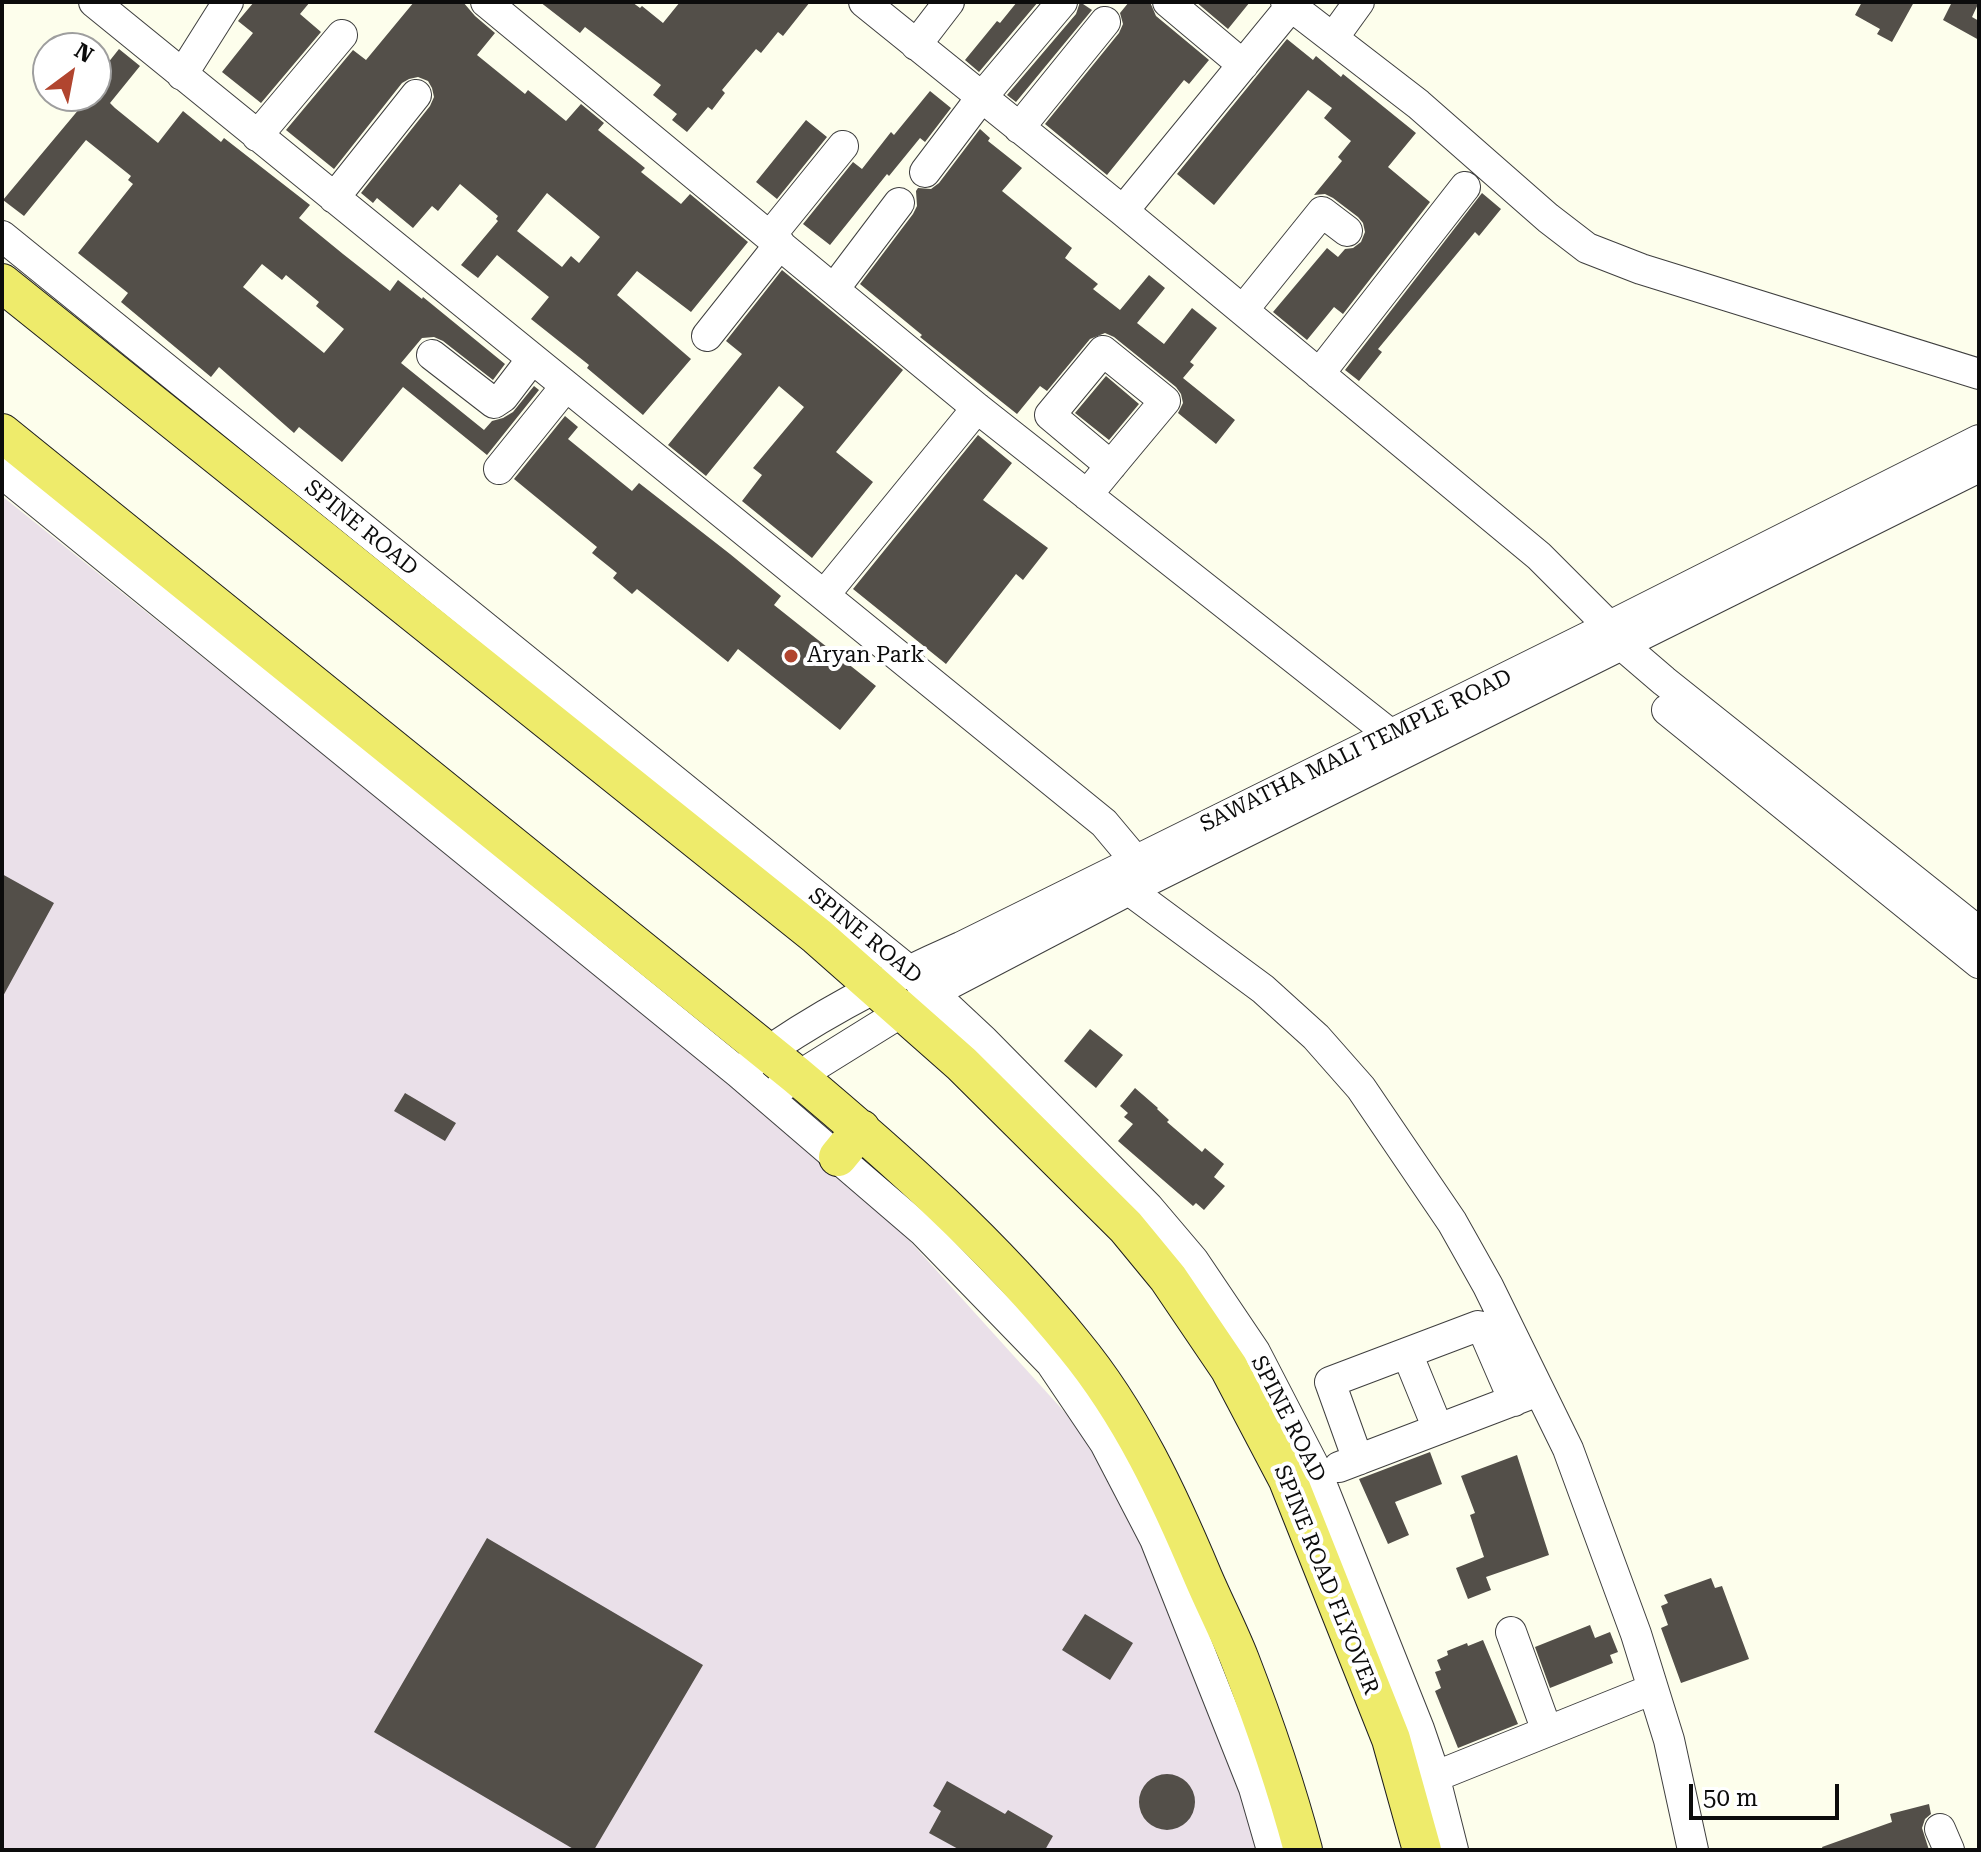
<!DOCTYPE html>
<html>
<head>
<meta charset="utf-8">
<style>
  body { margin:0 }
  #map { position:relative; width:1981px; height:1852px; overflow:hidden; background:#fdfeec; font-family:"Roboto Serif",serif }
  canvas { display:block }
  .frame { position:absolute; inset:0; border:4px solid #0c0c0c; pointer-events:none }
  .north { position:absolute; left:32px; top:32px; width:80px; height:80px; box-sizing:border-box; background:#fff; border:2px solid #9e9e9e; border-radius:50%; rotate:32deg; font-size:22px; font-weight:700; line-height:32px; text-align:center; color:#0c0c0c }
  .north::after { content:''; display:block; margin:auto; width:28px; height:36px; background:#b1452f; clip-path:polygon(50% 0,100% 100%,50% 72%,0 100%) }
  .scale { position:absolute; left:1689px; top:1784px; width:150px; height:36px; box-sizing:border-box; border:4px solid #0c0c0c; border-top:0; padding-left:10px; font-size:24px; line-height:28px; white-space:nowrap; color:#0c0c0c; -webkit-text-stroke:6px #fff; paint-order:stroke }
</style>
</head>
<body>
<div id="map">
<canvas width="1981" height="1852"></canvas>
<div class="frame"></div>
<div class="north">N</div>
<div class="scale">50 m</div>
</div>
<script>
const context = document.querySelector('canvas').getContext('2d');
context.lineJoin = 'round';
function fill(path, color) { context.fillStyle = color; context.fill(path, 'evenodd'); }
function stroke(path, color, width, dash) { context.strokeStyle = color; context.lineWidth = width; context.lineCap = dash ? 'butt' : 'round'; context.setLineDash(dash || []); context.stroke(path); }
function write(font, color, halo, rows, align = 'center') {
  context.font = font + ' "Roboto Serif",serif'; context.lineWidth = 8; context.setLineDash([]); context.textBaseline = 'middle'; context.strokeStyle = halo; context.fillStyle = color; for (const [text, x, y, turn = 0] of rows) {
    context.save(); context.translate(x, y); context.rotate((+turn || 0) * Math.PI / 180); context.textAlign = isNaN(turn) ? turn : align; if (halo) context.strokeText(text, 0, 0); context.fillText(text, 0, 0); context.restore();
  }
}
const industrial = new Path2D(`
  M2,496L861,1187L1107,1459L1269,1850H2Z`);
const building = new Path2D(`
  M254,2H310L300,14L321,32L261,103L222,72L253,33L238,21Z
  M414,2H463L475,16L495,33L477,55L525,94L528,90L566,121L581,104L604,123L598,130L645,168L641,172L681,204L690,194L748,242L691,312L637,271L617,295L691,359L643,415L587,368L589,365L531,319L549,297L497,255L478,278L461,265L498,221L496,219L498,216L460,184L438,211L432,206L413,228L377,198L373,203L361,193L430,106L434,97L432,88L428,81L418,77L409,79L402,83L334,169L286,130L353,50L366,60ZM547,193L600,237L579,263L571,256L562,267L517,231Z
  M540,2H632L640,8L642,6L663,23L680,2H810L783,36L778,32L761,53L756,49L722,90L725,93L712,110L708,107L687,132L672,120L677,114L653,95L661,85L585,27L580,33Z
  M1017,2H1038L979,72L965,60L997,21L1000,23Z
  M1080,2L1092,10L1016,102L1007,95L1076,14Z
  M1129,2H1150L1156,16L1209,60L1189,84L1184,80L1107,175L1045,124L1119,33L1123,24L1120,13Z
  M1196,2H1250L1228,29Z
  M1862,2H1914L1892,42L1877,34L1880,29L1855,15Z
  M1952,2H1979L1972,17L1979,21V40L1943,20Z
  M1287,39L1313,60L1316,56L1341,77L1343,74L1416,133L1388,167L1430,202L1343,314L1334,307L1307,340L1273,312L1327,248L1338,257L1345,249L1353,248L1361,242L1365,232L1363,223L1358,217L1333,198L1325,194L1314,195L1342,161L1338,157L1351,141L1324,118L1332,108L1308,90L1214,205L1177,174Z
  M119,49L140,66L110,103L115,108L158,143L183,111L221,142L224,138L310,205L299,218L343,254L390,291L398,280L422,299L423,297L505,364L493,380L443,341L434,337L422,338L401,363L484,430L492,421L503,418L513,412L534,386L539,390L487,455L403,387L342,462L299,427L294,433L219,367L211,377L121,302L128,293L78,253L133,184L128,180L131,176L86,140L24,216L3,200L90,96H96V78ZM262,264L282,280L286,275L319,302L316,306L344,329L324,353L243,287Z
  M930,91L951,108L925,142L920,138L889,176L887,174L830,245L803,224L853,162L862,169L891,132L894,135Z
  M806,120L827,137L777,199L756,182Z
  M980,129L990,138L988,141L1022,168L1002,191L1072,248L1065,258L1098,284L1093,289L1120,310L1149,275L1165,288L1137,323L1164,344L1192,308L1217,328L1190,362L1194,365L1183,378L1235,420L1216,444L1178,413L1183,403L1181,394L1176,387L1114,337L1105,333L1090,339L1047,391L1040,386L1017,414L920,337L922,335L860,284L913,214L917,206L916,191L918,188L931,189L939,183Z
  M1482,193L1501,209L1479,236L1475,232L1378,349L1382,352L1359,381L1345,370Z
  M782,270L903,370L836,452L873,482L812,558L742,501L762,475L753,468L804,407L779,386L706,476L668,445L742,354L726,341Z
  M1106,376L1139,404L1109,440L1075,413Z
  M565,416L578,427L568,439L632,491L639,483L730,554L781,596L774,605L876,686L840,730L738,649L728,662L637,589L632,594L613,578L617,573L592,553L597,547L514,479Z
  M978,435L1012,463L983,500L1048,548L1023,580L1016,574L946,664L853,589Z
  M2,874L54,903L2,998Z
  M1090,1029L1123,1055L1096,1088L1064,1061Z
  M1135,1088L1158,1108L1157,1109L1169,1120L1167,1122L1202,1152L1205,1148L1224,1164L1214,1177L1225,1186L1204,1210L1196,1203L1193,1206L1118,1141L1133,1124L1124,1117L1128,1113L1120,1106Z
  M405,1093L456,1123L445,1141L394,1111Z
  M1430,1452L1442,1484L1395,1502L1409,1535L1388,1544L1359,1479Z
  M1517,1455L1549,1555L1486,1577L1491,1590L1468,1599L1456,1568L1484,1557L1470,1515L1475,1513L1461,1476Z
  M487,1538L703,1665L594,1850H575L374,1732Z
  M1711,1578L1715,1588L1722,1586L1749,1659L1681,1683L1661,1628L1668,1625L1661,1606L1668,1603L1664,1595Z
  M1085,1614L1133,1643L1110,1680L1062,1650Z
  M1590,1625L1595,1638L1610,1632L1618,1652L1610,1655L1613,1663L1550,1688L1535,1647Z
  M1483,1640L1518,1724L1458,1748L1435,1691L1441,1688L1435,1672L1441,1670L1437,1660L1448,1655L1447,1651L1467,1643L1468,1646Z
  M1139 1802a28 28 0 1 1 56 0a28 28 0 1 1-56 0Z
  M947,1781L1005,1814L1008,1810L1053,1836L1045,1850H960L929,1833L941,1811L933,1806Z
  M1929,1804L1931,1814L1925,1819L1922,1828L1929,1850H1823L1822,1847L1892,1822L1890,1814Z`);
const minor = new Path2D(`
  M94,2L1104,823L1135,860
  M486,2L977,408L1390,734
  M864,2L1123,211L1539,556L1609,626L1622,645L1664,681L1979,932
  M1168,2L1243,65
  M1291,6L1418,104L1548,218L1587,248L1641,269L1979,374
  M1333,38L1359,2
  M916,45L949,2
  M182,75L228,2
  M1019,128L1105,22
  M257,136L342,35
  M925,172L981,98L1062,2
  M334,198L416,95
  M1123,211L1291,6L1286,2
  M2,236L908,970L984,1041L1148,1207L1193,1260L1255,1352L1315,1468L1419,1729L1432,1767L1453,1850
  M770,236L843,146
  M834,289L899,203
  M1243,310L1322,212L1347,231
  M707,336L780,244
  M432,355L494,403L503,397L532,359
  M1319,374L1465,187
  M499,469L566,386
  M2,473L739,1073L923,1231L1051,1363L1105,1443L1155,1539L1254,1788L1272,1850
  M1087,495C1113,463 1139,432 1165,401L1103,351L1050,415L1111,466
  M825,594L977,408
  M1667,710L1979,963
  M1129,890L1263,989L1316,1037L1361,1088L1452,1222L1488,1286L1568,1449L1636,1634L1669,1740L1693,1850
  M750,1064C816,1016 886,980 961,947L1590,636L1979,440
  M781,1087L934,992L1129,890L1979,467
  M1407,1353L1438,1429
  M1358,1460L1330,1382L1478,1326L1482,1327L1514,1401
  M1339,1467L1533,1393
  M1511,1632L1547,1731
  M1434,1777L1653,1689
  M1940,1829L1949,1850`);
const major = new Path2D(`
  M2,283L817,936L962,1064L1126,1227L1168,1278L1229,1368L1288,1480L1391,1739L1422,1850
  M2,433L796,1075C895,1158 993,1245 1074,1345C1131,1414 1169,1496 1203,1577C1215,1605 1229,1632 1240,1660C1264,1722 1286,1786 1303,1850
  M838,1157L861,1129`);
const markers = [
  [791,656,8,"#b1452f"]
];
const streetNames = [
  ["SPINE ROAD",361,528,39],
  ["SAWATHA MALI TEMPLE ROAD",1356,751,-26],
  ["SPINE ROAD",865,936,39],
  ["SPINE ROAD",1288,1419,63],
  ["SPINE ROAD FLYOVER",1326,1580,68]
];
const poiNames = [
  ["Aryan Park",807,656]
];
fill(industrial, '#eae0e9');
fill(building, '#534f49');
stroke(minor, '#3f3f3f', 32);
stroke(major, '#1d1d1d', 40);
stroke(minor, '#fff', 30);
stroke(major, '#eeeb6b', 38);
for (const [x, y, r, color] of markers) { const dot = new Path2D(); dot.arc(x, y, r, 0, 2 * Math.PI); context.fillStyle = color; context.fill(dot); stroke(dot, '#fff', 3); }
write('22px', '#0c0c0c', '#fff', streetNames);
write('22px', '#0c0c0c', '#fff', poiNames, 'left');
</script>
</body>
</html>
